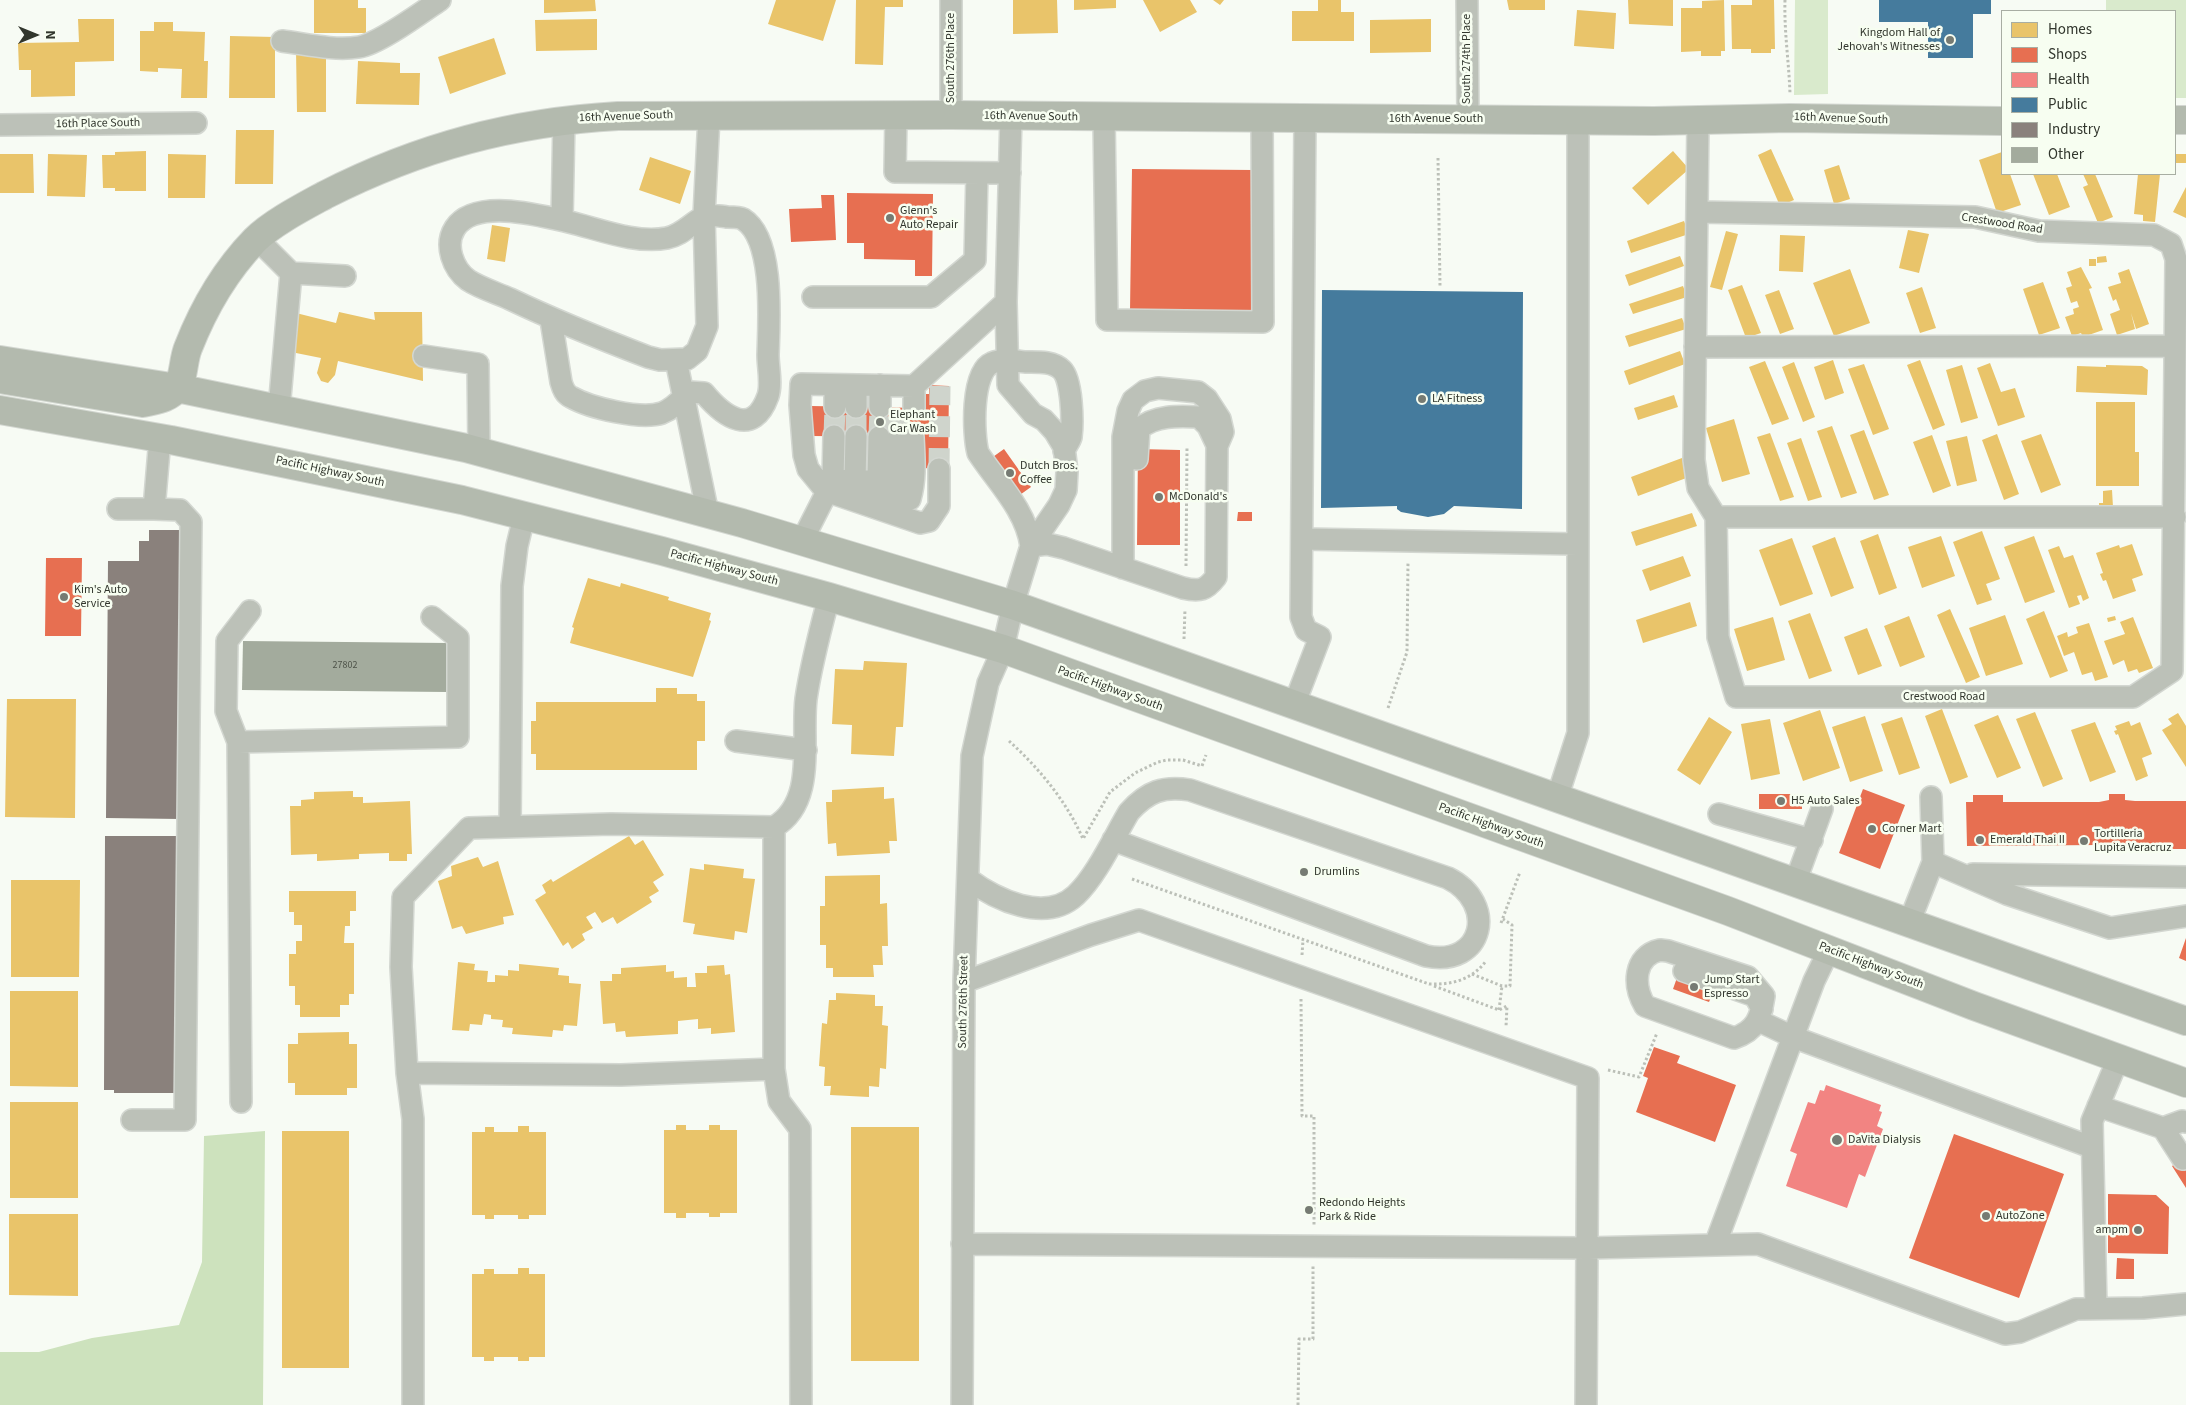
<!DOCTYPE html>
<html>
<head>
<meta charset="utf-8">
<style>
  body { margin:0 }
  #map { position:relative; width:2186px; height:1405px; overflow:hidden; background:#f7fbf4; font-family:"Source Sans 3",sans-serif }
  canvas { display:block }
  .legend { position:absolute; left:2001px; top:10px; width:175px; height:165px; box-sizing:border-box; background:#f7fef1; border:1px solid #a8aea3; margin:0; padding:6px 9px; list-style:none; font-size:15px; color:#31362d }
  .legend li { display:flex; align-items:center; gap:10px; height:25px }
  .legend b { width:25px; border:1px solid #a8aea3 }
  .north { position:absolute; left:10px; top:10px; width:50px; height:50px; -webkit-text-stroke:4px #f7fef1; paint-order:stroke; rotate:90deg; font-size:14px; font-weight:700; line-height:20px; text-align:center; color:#31362d }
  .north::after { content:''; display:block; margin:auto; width:18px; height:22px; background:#31362d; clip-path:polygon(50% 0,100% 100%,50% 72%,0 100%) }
</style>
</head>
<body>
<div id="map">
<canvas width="2186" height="1405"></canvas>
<ul class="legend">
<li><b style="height:14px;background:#e9c46a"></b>Homes</li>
<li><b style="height:14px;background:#e76f51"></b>Shops</li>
<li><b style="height:14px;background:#f28482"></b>Health</li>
<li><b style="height:14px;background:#457b9d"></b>Public</li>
<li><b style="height:14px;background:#8a817c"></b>Industry</li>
<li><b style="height:14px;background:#a3ab9d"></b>Other</li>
</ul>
<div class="north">N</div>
</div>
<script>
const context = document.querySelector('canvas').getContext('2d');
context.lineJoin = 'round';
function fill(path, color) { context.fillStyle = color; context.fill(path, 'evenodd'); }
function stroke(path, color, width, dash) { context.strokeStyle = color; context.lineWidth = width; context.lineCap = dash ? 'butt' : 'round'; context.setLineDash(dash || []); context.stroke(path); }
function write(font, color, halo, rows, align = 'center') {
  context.font = font + ' "Source Sans 3",sans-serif'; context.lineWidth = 5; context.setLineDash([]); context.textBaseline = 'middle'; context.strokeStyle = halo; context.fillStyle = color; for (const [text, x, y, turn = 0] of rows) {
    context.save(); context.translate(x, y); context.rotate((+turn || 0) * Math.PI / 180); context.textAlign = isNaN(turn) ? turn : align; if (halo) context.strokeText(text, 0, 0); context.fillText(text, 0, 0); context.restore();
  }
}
const green = new Path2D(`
  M1795,0H1828V94L1794,95Z
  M2106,0H2186V98H2175V11H2106Z`);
const forest = new Path2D(`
  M265,1131L263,1405H0V1352H39L92,1338L179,1325L202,1262L204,1136Z`);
const homes = new Path2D(`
  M314,0H358V8H366V33H314Z
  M544,0H595L596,11L544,13Z
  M776,0H836L823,41L768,24Z
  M856,0H903V7H885L883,65L855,64Z
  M1013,0H1057L1058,33L1013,34Z
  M1074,0H1116V8L1074,10Z
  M1143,0H1190L1197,12L1160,32Z
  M1213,0H1224L1220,5Z
  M1318,0H1341V12H1354V41H1292V11H1318Z
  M1507,0H1545V10H1509Z
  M1628,0H1673V26L1629,24Z
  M1724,0L1725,51H1721V56H1701V51L1681,52V8H1702V1Z
  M1752,0H1774L1775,49H1771V53H1751V49H1732L1731,5H1752Z
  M1577,10L1616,13L1614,49L1574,46Z
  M78,19H114V61L75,62V96L31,97V70H19L18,43L79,42Z
  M597,19V50L536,51L535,20Z
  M1431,19V52L1370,53V20Z
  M154,22H173V31L205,32L204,61H208L207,98H181L182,69L158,68V72L140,71V31H154Z
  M230,36L275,37V98H229Z
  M494,38L506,74L450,94L438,57Z
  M296,50H326V112H297Z
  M358,61L400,63V73H420L419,105L356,104Z
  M236,130H274L273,184H235Z
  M1771,149L1794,200L1780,206L1758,155Z
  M146,151V191H115V188H103L102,155H115V152Z
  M1673,151L1689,169L1648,205L1632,188Z
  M2002,152V174H2010L2021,205L1997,213L1979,160Z
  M0,154H33L34,193H0Z
  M48,154L87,155L85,197L47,196Z
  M168,154L206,155L205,198H168Z
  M2175,154H2186V163H2175Z
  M650,157L691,171L680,204L639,190Z
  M1839,165L1850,199L1834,204L1824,170Z
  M2033,174H2057L2070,207L2049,215Z
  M2083,174H2095L2113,217L2098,223L2083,187L2088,185Z
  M2138,174H2160L2155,222L2143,221V215L2134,214Z
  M2186,187V218L2173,212Z
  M1684,221L1689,234L1631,253L1627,241Z
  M492,225L510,228L505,262L487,259Z
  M1908,230L1929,234L1919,273L1899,268Z
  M1726,231L1738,234L1722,290L1710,287Z
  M1780,235L1805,236L1803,272L1779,271Z
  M1680,256L1684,266L1629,286L1625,275Z
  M2106,256L2107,262L2097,263V257Z
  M2089,259H2096V266H2089Z
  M2081,267L2092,288L2089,289L2103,330L2083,337L2081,333L2072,336L2065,317L2074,314L2073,309L2079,307L2077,301L2071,303L2066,288L2072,286L2067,272Z
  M1850,269L1870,323L1834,336L1813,283Z
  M2129,269L2149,324L2136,329L2131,313L2135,329L2117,335L2110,314L2120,310L2116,299L2113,301L2108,287L2121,283L2118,273Z
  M2043,282L2060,328L2039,335L2023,289Z
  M1742,285L1761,333L1746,338L1728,290Z
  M1683,286L1687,297L1633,314L1629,304Z
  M1922,287L1936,328L1920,333L1906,293Z
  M1779,290L1794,329L1780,334L1765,295Z
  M339,312L375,320L374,312H422L423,381L338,361L335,375L328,383L321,381L317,373L321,358L296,353V313L336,323Z
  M1682,318L1686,329L1629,347L1625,336Z
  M1680,351L1685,364L1629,385L1624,371Z
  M1833,360L1844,393L1825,400L1814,367Z
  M1920,360L1945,425L1933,430L1907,365Z
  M1765,361L1789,419L1772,425L1749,367Z
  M1794,362L1815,417L1803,422L1782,367Z
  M1990,363L2001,392L2015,388L2025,417L1998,426L1977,368Z
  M1864,364L1889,429L1873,435L1848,369Z
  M1962,365L1978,418L1961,423L1946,370Z
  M2106,365L2142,366L2148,370L2147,395L2076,392L2077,366L2106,367Z
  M1674,395L1678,407L1638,420L1634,408Z
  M2096,402H2135V452H2139V486H2096Z
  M1734,419L1750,474L1722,482L1706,428Z
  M1832,426L1857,493L1841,498L1817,431Z
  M1864,430L1889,495L1874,500L1850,435Z
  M1770,433L1794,497L1780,501L1757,437Z
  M1997,434L2019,494L2004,500L1982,440Z
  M2041,434L2061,485L2041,493L2021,441Z
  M1932,435L1951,486L1933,493L1913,442Z
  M1967,436L1977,481L1957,486L1946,441Z
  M1801,438L1822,497L1808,501L1787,443Z
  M1682,458L1689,477L1638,496L1631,477Z
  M2112,490L2113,507H2099V503H2103V491Z
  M1692,513L1697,526L1636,546L1631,532Z
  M1982,531L2000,579L1986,584L1992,600L1977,605L1953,542Z
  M1878,534L1897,588L1879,595L1860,541Z
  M1941,536L1955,576L1922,588L1908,547Z
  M2034,536L2055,592L2025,603L2004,547Z
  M1835,537L1854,588L1831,597L1812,546Z
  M1792,538L1813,594L1780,606L1759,550Z
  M2132,544L2143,575L2132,579L2136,591L2113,599L2106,580L2103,581L2100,574L2103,573L2096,553L2119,545L2120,548Z
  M2059,546L2064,558L2073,555L2089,598L2083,601L2081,595L2077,596L2080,604L2069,608L2048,550Z
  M1683,556L1691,576L1650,591L1642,570Z
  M588,578L620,587L621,583L669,597L668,600L711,613L709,620L711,621L693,677L570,643L574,628L572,627Z
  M1690,602L1697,626L1643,643L1636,620Z
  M1950,609L1980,677L1966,683L1937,615Z
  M2044,611L2068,671L2050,678L2026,619Z
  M1810,613L1832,671L1809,679L1788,621Z
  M2005,615L2023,664L1986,676L1969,628Z
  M1909,616L1925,657L1900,667L1884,626Z
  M2115,616L2116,620L2108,622L2107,618Z
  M1773,617L1785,660L1747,671L1734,629Z
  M2133,617L2153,668L2139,673L2137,669L2128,672L2124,660L2113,665L2104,641L2125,634L2120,622Z
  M2089,623L2108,677L2095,681L2092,672L2082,675L2074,652L2064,656L2057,636L2067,632L2068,637L2078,633L2076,627Z
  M1867,628L1882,666L1858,675L1844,637Z
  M864,661L907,663L903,727H896L894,756L851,754L852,725L832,724L835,669L863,670Z
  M656,688H677V694H697V701H705V741H697V770H536V754H531V721H536V702H656Z
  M7,699H76L75,818L5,817Z
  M1942,709L1968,777L1950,784L1925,716Z
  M1820,710L1840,768L1803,781L1783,723Z
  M2035,712L2063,779L2043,787L2016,719Z
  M2178,713L2186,726V767L2162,730L2172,724L2168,719Z
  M1998,715L2021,768L1997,778L1974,725Z
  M1865,716L1883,771L1850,782L1832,727Z
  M1709,717L1732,732L1700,785L1677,770Z
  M1902,717L1920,768L1899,775L1881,724Z
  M1770,719L1780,774L1751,780L1741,724Z
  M2129,721L2131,726L2140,722L2152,754L2142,758L2148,776L2136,781L2118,734L2116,735L2114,731L2117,730L2115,726Z
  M2095,722L2116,772L2090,782L2071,730Z
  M884,787V799L894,798L897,841H889L890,853L837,856L836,843L828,844L826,802H832V790Z
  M353,791V797H363V803L410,801L412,854H407V861H389V853L359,854V859L317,861V854L291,855L290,806H301V800L314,799V792Z
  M629,836L635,845L643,840L664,875L653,882L659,891L649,897L652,902L617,924L613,917L602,923L595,912L586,917L593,928L582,934L585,940L572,949L568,942L563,946L535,900L546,893L542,885L551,879L553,882Z
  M478,857L483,867L498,861L514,915L503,917L504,924L466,934L462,926L452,929L438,881L452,876L451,866Z
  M704,864L744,869L743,878L755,879L747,933L735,931L734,940L693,934L695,924L683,922L690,868L704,870Z
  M880,875V904L887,903L888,946H882L883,965H873L874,977H833V968H826V945H820V906H825V876Z
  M11,880H80L79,977H11Z
  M289,891H356V911H350V926H345L344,943H354V994H349V1005H340V1017H300V1005H295V986H289V954H296V941H302V925H294V912H289Z
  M458,962L475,964L474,970L488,971L487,982H495V975L508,976V970L519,971V964L559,968L558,975L569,976V983L581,984L577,1026L564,1025L563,1031L553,1030L552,1037L512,1034L513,1028L502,1027L503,1020L491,1019V1015L484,1014L482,1025L470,1024L469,1031L452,1030Z
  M666,965V972L674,971V978L687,977V987H696L695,973H707V966L724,965L725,975L730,974L735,1032L711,1034V1028L698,1029V1019L678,1021V1034L626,1037L625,1031L616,1032L615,1023L603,1024L600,981H612V974H621V968Z
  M10,991H78V1087L10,1086Z
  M836,993L875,995V1006H883L882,1025L888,1026L886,1069L880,1068L879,1087L869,1086V1097L830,1095L831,1086H824L825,1067L819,1066L822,1023L827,1024L829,1000H836Z
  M349,1032V1044H357V1088H347V1095H295V1083H288V1044H298V1033Z
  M10,1102H78V1198H10Z
  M676,1125H686V1130H709V1125H720V1130H737V1213H720V1217H709V1213H686V1218H676V1213H664V1130H676Z
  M518,1126H529V1132H546V1215H529V1219H518V1215H494V1219H485V1215H472V1132H485V1127H494V1132H518Z
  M851,1127H919V1361H851Z
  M282,1131H349V1368H282Z
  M9,1214H78V1296L9,1295Z
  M518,1268H529V1274H545V1357H529V1361H518V1357H494V1361H484V1357H472V1274H484V1269H494V1274H518Z`);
const shops = new Path2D(`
  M1132,169L1253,170L1252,312L1130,311Z
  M847,193L933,194L932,276H915V260L864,259V243H847Z
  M821,195H834L836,240L791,242L789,209L822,208Z
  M929,385L949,386L948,469L922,468L923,437L811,436V406L921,408V394H929Z
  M1004,449L1031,487L1017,497L990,459Z
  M1138,449L1180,450V545H1137Z
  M1238,512H1252V521H1237Z
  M46,558H82L81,636H45Z
  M1863,789L1905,805L1880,869L1839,853Z
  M1759,794H1802V809H1759Z
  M2109,794H2125V800L2135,801H2186V849H2099V845L1967,846L1966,802H1973V795H2003V802H2099L2109,800Z
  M2186,938V961L2179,958Z
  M1679,972L1716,985L1709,1002L1673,989Z
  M1654,1047L1680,1056L1677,1063L1736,1085L1715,1142L1636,1112L1648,1078L1643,1076Z
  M1954,1134L2064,1174L2019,1298L1909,1258Z
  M2186,1157V1188L2172,1166Z
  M2108,1194L2156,1195L2169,1207L2168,1254L2108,1253Z
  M2117,1258L2134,1259V1279H2116Z`);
const health = new Path2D(`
  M1826,1085L1881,1105L1879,1111L1882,1112L1877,1126L1883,1129L1865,1177L1859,1174L1847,1208L1786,1186L1797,1154L1790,1151L1808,1102L1815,1104L1820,1090L1824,1091Z`);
const public = new Path2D(`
  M1879,0H1991V14H1973V58H1928V22H1879Z
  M1322,290L1523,292L1522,509L1454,506L1444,514L1428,517L1401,512L1397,509V506L1321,508Z`);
const industry = new Path2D(`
  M149,530H182L180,819L106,818L108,561H139V541H149Z
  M105,836H179L177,1093H114V1090H104Z`);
const building = new Path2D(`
  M243,641L448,643L447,692L242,690Z`);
const minorTunnel = new Path2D(`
  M834,436L835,407
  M856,436V407
  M879,437L880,407
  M899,437L900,408
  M939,469L940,386`);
const path = new Path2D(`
  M1785,0C1784,32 1789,62 1790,94
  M1438,158L1440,286
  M1186,566L1187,448
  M1184,639L1185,609
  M1388,708L1407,652L1408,562
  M1009,741C1039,768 1067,802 1083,839L1110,792L1135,773L1158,762L1167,760H1183L1202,766L1206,755
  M1132,879L1429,984C1451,985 1472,980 1486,961
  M1501,923L1520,872
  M1302,955L1303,940
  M1472,974L1502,986H1510L1512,925L1503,919
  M1434,986L1499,1010L1507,1006L1506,1027
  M1301,999L1302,1116H1314V1225
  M1499,1010L1502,986
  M1608,1070L1639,1077L1657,1033
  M1298,1405L1299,1339H1313V1266`);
const minor = new Path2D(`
  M951,0V115
  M1467,0L1468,119
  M282,41C306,44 334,51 359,47C379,44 422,12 440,0
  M896,116L895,172L1010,173
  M1104,118L1107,320L1263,322L1262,119
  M1698,120L1694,460L1698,488L1716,517L1718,637L1736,697H2133L2172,671L2176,259L2171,244L2154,235L2039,231L1975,217L1698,212
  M0,125L196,123
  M562,220L564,119
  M256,238L291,273L345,276
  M813,297H931L975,260L977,173
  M551,320L561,382C563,389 565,394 571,397C590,408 641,420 662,413C673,409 681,400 689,392L704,393C724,417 753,438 768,396C772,384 768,367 768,355C769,322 775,239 743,219C739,217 732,217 727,217C720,216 709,214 703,217C690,224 682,235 667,238C635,244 599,229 569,222C539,215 475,198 455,228C444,245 453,269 468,280C480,288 497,293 510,299C556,321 601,339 648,357L660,360L687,359L697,351L707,326L704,216L709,116
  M1695,347L2175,346
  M424,356L478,364L479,451
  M676,360L708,514
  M914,386L801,384L800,405L804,455L808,469L826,491L920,523L929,521L939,506V469
  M835,407V385
  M856,407V385
  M880,407V385
  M914,408V386L1006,302L1011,116
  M279,409L291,273
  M834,436L833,480C857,489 884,506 910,499C916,478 914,458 913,437
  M1064,451C1066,446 1070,441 1071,437C1073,422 1072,380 1062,370C1053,361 1038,362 1026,362C1015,361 1002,359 992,363C971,372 973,434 978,453C997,482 1026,510 1031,546L1047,544L1064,548L1183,588C1200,592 1206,590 1216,577L1217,446L1223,432L1220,419L1207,399L1198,392L1158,388L1145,391L1133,400L1128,411L1123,437V568
  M1137,459L1139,429C1155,415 1178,416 1199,417L1208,426L1217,445
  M855,481L856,436
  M878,481L879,437
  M118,509H154
  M1716,517H2175
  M1302,539L1577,544
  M802,541L833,480L898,482L899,437
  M1294,705L1320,637L1306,630L1301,617L1305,119
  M736,741L806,750
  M238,742L458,737V638L432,617
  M1557,798L1578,733V120
  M1719,814L1812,840
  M510,827L512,586L517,546L524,517
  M774,827V1069L621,1075L407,1073L401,967L403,897L469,828L611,824L774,827C817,802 801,740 806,699C811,664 820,631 829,597
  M1933,862L2007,894L2110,928L2186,916
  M1973,874L2186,877
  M968,879C995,899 1045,924 1076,895C1097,875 1114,837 1129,812C1148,791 1163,786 1190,790L1448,878C1498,903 1484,968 1426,956L1113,840
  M1795,883L1822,809
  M1909,923L1933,862L1931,797
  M1660,950L1668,951L1748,977L1764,996C1761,1017 1756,1031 1734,1038L1645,1006C1633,986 1633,956 1660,950Z
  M1684,971L1755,996L1762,1009
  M964,982L1091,935L1139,920L1588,1078L1586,1405
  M1759,1021L1793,1037L2091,1147
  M774,1069L779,1101L800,1129L801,1405
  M407,1073L413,1119V1405
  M241,1102L238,742L226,711L227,641L250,611
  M2098,1106L2163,1128L2182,1121L2186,1122
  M132,1120H185L191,522L180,510L154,509L160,438
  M2163,1128L2183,1159
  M962,1244L1588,1248L1758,1244L2005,1334L2020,1332L2076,1309L2143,1308L2186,1304
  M1715,1245L1814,981L1829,950
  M2096,1308L2092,1121L2118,1059
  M962,1405L964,982L972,756L988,683L1003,649L1013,605L1031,546L1059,505L1066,490L1067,472L1064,447L1055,432L1044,420L1033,414L1008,385L1006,302`);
const major = new Path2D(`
  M2175,120H2186
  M0,360L177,388L466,448L742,523L1013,605L2186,1021
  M0,379L143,403C155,400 169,399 177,388C184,378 183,360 188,348C204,307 224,272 255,240C272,223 303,207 325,195C419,147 513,122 618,116L951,115L1654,121L1790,118L2002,121
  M0,410L171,440L462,500L662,551L829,597L1003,649L1728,911L1974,1006L2186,1083`);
const markers = [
  [1950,40,5,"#767b73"],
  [890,218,5,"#767b73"],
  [1422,399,5,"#767b73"],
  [880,422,5,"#767b73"],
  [1010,473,5,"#767b73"],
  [1159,497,5,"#767b73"],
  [64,597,5,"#767b73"],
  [1781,801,5,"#767b73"],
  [1872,829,5,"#767b73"],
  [1980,840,5,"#767b73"],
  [2084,841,5,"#767b73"],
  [1304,872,5,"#767b73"],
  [1694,987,5,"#767b73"],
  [1837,1140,6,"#767b73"],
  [1309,1210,5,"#767b73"],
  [1986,1216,5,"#767b73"],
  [2138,1230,5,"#767b73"]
];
const numberNames = [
  ["27802",345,666]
];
const poiNames = [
  ["Kingdom Hall of",1940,33,"right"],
  ["Jehovah's Witnesses",1940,47,"right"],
  ["Glenn's",900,211],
  ["Auto Repair",900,225],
  ["LA Fitness",1432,399],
  ["Elephant",890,415],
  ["Car Wash",890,429],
  ["Dutch Bros.",1020,466],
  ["Coffee",1020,480],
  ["McDonald's",1169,497],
  ["Kim's Auto",74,590],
  ["Service",74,604],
  ["H5 Auto Sales",1791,801],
  ["Corner Mart",1882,829],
  ["Tortilleria",2094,834],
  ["Lupita Veracruz",2094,848],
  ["Emerald Thai II",1990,840],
  ["Drumlins",1314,872],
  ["Jump Start",1704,980],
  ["Espresso",1704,994],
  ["DaVita Dialysis",1848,1140],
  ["Redondo Heights",1319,1203],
  ["Park & Ride",1319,1217],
  ["AutoZone",1996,1216],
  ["ampm",2128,1230,"right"]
];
const streetNames = [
  ["South 276th Place",951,58,-90],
  ["South 274th Place",1467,59,-90],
  ["16th Avenue South",626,117,-2],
  ["16th Avenue South",1031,117,1],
  ["16th Avenue South",1436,119],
  ["16th Avenue South",1841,119,2],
  ["16th Place South",98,124,-1],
  ["Crestwood Road",2002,224,9],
  ["Pacific Highway South",330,472,12],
  ["Pacific Highway South",724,568,15],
  ["Pacific Highway South",1110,689,20],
  ["Crestwood Road",1944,697],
  ["Pacific Highway South",1491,826,20],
  ["Pacific Highway South",1871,966,21],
  ["South 276th Street",964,1002,-89]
];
fill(green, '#d9eacc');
fill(forest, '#cde2bd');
fill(homes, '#e9c46a');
fill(shops, '#e76f51');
fill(health, '#f28482');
fill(public, '#457b9d');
fill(industry, '#8a817c');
fill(building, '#a3ab9d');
stroke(minorTunnel, '#cfd4cc', 21, [21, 11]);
stroke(minor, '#d3d7d1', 24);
stroke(major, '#d3d7d1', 30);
stroke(path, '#bcc0b8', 3, [2.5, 2.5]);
stroke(minor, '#bcc1b8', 21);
stroke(major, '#b3baae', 28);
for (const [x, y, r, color] of markers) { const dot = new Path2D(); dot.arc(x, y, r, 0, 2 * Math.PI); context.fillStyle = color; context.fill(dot); stroke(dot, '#f7fef1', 2); }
write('10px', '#4e5349', null, numberNames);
write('12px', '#31362d', '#f7fef1', poiNames, 'left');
write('12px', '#31362d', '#f7fef1', streetNames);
</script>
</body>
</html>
